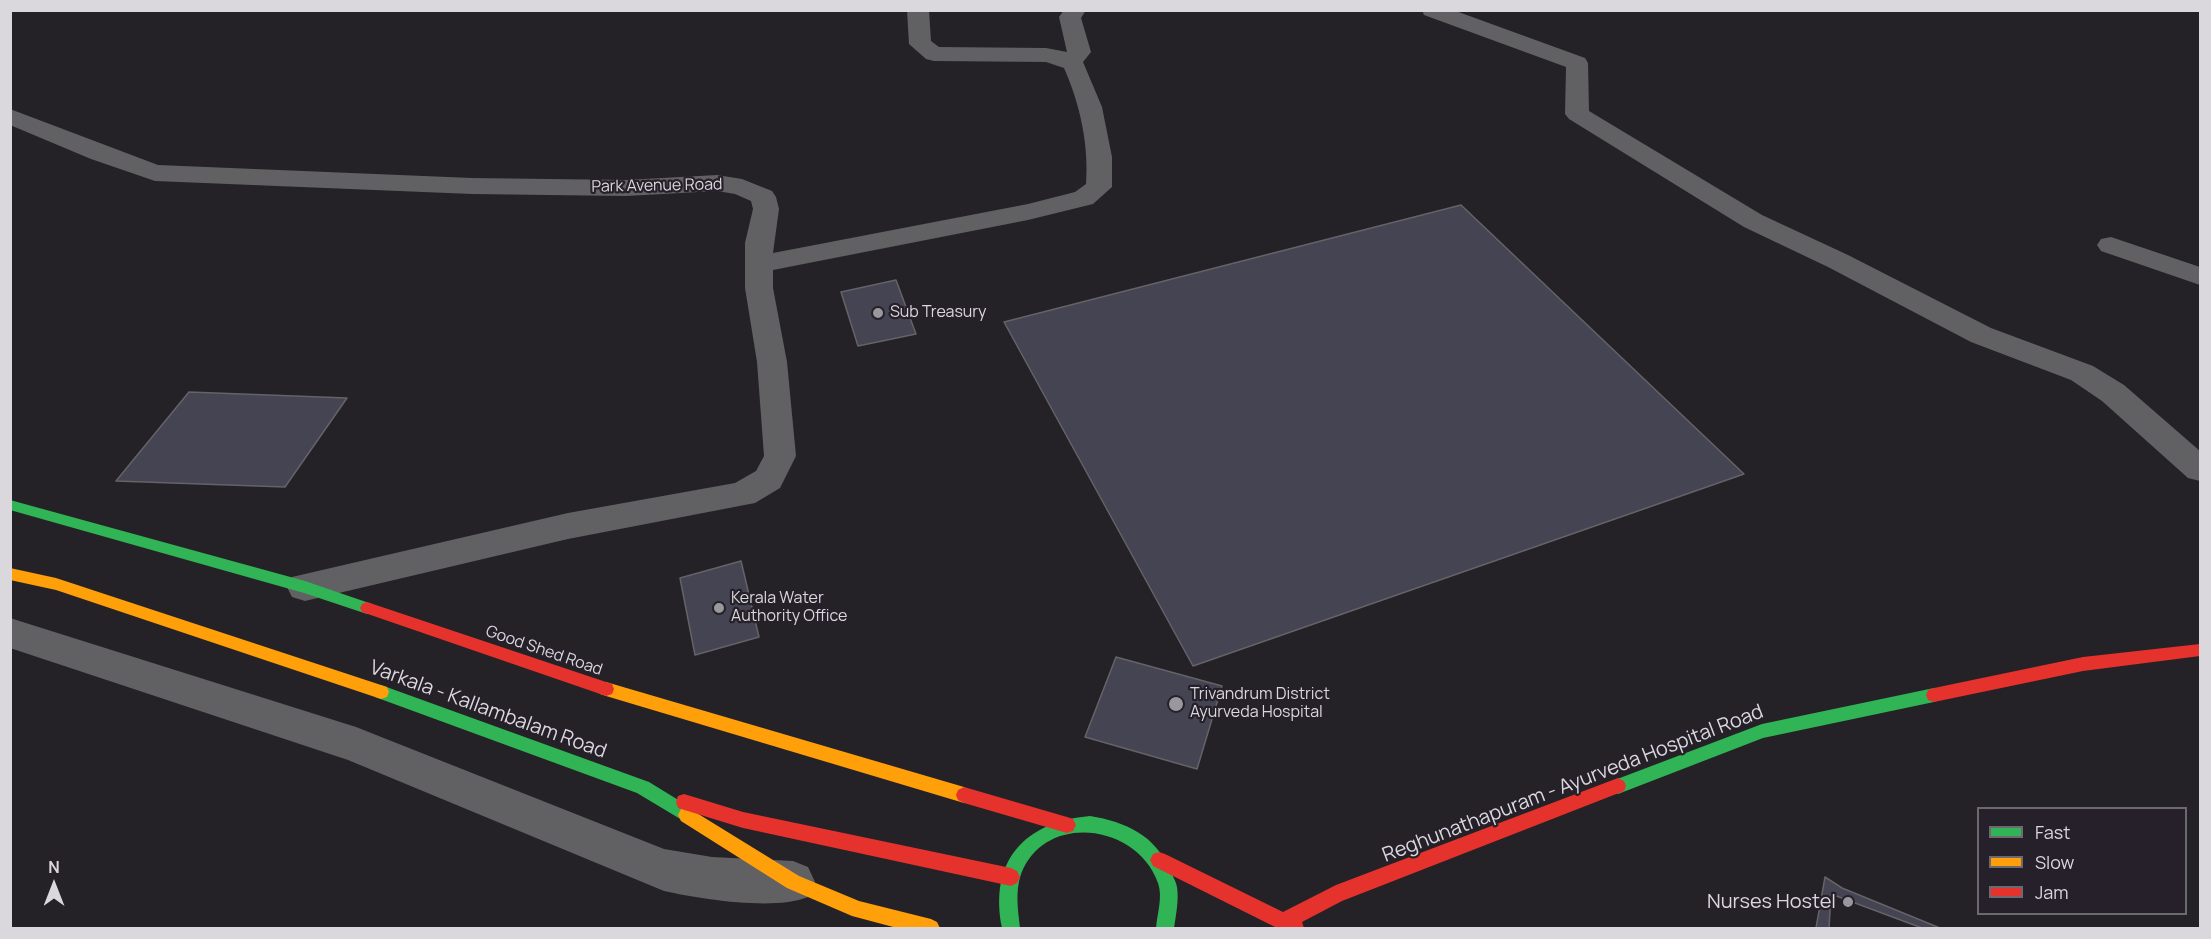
<!DOCTYPE html>
<html>
<head>
<meta charset="utf-8">
<style>
  body { margin:0 }
  #map { position:relative; width:2211px; height:939px; overflow:hidden; background:#252227; font-family:Manrope,sans-serif }
  canvas { display:block }
  .frame { position:absolute; inset:0; border:12px solid #dad7dd; pointer-events:none }
  .legend { position:absolute; left:1977px; top:807px; width:210px; height:108px; box-sizing:border-box; background:#252029; border:2px solid #6d6971; margin:0; padding:8px 10px; list-style:none; font-size:18px; color:#dad7dd }
  .legend li { display:flex; align-items:center; gap:12px; height:30px }
  .legend b { width:30px; border:2px solid #6d6971 }
  .north { position:absolute; left:24px; top:855px; width:60px; height:60px; -webkit-text-stroke:4px #252029; paint-order:stroke; rotate:0deg; font-size:16px; font-weight:700; line-height:24px; text-align:center; color:#dad7dd }
  .north::after { content:''; display:block; margin:auto; width:21px; height:27px; background:#dad7dd; clip-path:polygon(50% 0,100% 100%,50% 72%,0 100%) }
</style>
</head>
<body>
<div id="map">
<canvas width="2211" height="939"></canvas>
<div class="frame"></div>
<ul class="legend">
<li><b style="height:8px;background:#30b455"></b>Fast</li>
<li><b style="height:8px;background:#ff9f0a"></b>Slow</li>
<li><b style="height:8px;background:#e5322d"></b>Jam</li>
</ul>
<div class="north">N</div>
</div>
<script>
const context = document.querySelector('canvas').getContext('2d');
context.lineJoin = 'round';
function fill(path, color) { context.fillStyle = color; context.fill(path, 'evenodd'); }
function stroke(path, color, width, dash) { context.strokeStyle = color; context.lineWidth = width; context.lineCap = dash ? 'butt' : 'round'; context.setLineDash(dash || []); context.stroke(path); }
function write(font, color, halo, rows, align = 'center') {
  context.font = font + ' Manrope,sans-serif'; context.lineWidth = 4.5; context.setLineDash([]); context.textBaseline = 'middle'; context.strokeStyle = halo; context.fillStyle = color; for (const [text, x, y, turn = 0] of rows) {
    context.save(); context.translate(x, y); context.rotate((+turn || 0) * Math.PI / 180); context.textAlign = isNaN(turn) ? turn : align; if (halo) context.strokeText(text, 0, 0); context.fillText(text, 0, 0); context.restore();
  }
}
const building = new Path2D(`
  M1461,205L1744,474L1193,666L1004,322Z
  M896,280L916,334L858,346L841,292Z
  M189,392L347,398L285,487L116,481Z
  M741,561L759,637L695,655L680,578Z
  M1116,657L1222,686L1197,769L1085,737Z
  M1825,877L1842,888L1940,928H1816Z
  M1831,894L1922,928H1829Z`);
const street = new Path2D(`
  M907,10H929L931,41L939,47L1046,48L1067,52L1059,17L1064,10H1086L1081,18L1091,52L1083,62L1102,107L1112,157V187L1093,204L1028,220L773,270V288L787,362L796,456L780,488L755,503L568,539L305,601L292,597L287,587L292,577L568,513L735,483L756,471L764,456L757,362L745,288V243L753,209L751,201L735,194L717,191L626,196L472,194L155,181L91,159L10,125V109L158,165L472,178L626,180L717,175L742,179L772,191L776,197L779,209L773,253L1028,204L1075,192L1086,184C1089,145 1080,104 1064,68L1046,62L934,61L926,59L909,44Z
  M1422,10H1453L1585,58L1588,63L1589,111L1762,215L1848,255L1991,328L2093,366L2124,385L2200,451V481L2188,478L2102,401L2071,380L1971,342L1828,267L1744,227L1569,119L1565,114L1566,67L1424,15Z
  M2111,237L2200,267V285L2101,251L2097,245L2101,239Z
  M10,618L356,727L664,849L712,857L793,861L808,867L815,882L808,897C774,911 701,899 664,891L348,760L10,648Z`);
const fast = new Path2D(`
  M10,500L305,581L372,604L374,608L372,612L367,614L304,593L10,510Z
  M381,685L649,782L693,809L696,815L693,821L687,823L637,793L375,697L373,692L375,687Z
  M1934,688L1940,690L1942,695L1940,700L1934,702L1763,738L1618,794L1612,791L1610,786L1612,781L1762,724Z
  M1090,816C1126,822 1155,835 1170,870C1172,875 1176,881 1177,887C1179,900 1176,915 1174,928H1156C1157,914 1163,897 1158,883C1138,824 1045,811 1021,874C1015,892 1018,910 1020,928H1002C989,861 1024,822 1090,816Z`);
const slow = new Path2D(`
  M10,568L56,578L381,685L387,687L389,692L387,697L381,699L56,590L10,580Z
  M606,682L964,787L970,790L972,795L970,800L964,803L606,696L600,694L598,689L600,684Z
  M687,807L799,876L859,901L931,919L937,922L940,928H897L852,916L787,888L681,821L678,815L681,809Z`);
const jam = new Path2D(`
  M367,602L606,682L612,684L614,689L612,694L606,696L362,612L360,608L362,604Z
  M2200,644V656L2083,671L1934,702L1928,700L1926,695L1928,690L1934,688L2083,657Z
  M1618,778L1624,781L1626,786L1624,791L1342,901L1302,922L1304,928H1277L1153,866L1150,860L1153,854L1159,852L1165,854L1283,912L1336,885Z
  M964,787L1067,817L1073,819L1076,825L1073,831L1067,833L964,803L958,800L956,795L958,790Z
  M684,794L743,812L1011,868L1017,871L1020,877L1017,883L1011,886L743,828L678,808L676,802L678,796Z`);
const markers = [
  [878,313,6,"#9b989d"],
  [719,608,6,"#9b989d"],
  [1176,704,8,"#9b989d"],
  [1848,902,6,"#9b989d"]
];
const streetNames = [
  ["Park Avenue Road",657,186,-1],
  ["Good Shed Road",544,651,19]
];
const poiNames = [
  ["Sub Treasury",890,313],
  ["Kerala Water",731,599],
  ["Authority Office",731,617],
  ["Trivandrum District",1190,695],
  ["Ayurveda Hospital",1190,713]
];
const nearStreetnames = [
  ["Varkala - Kallambalam Road",488,710,20],
  ["Reghunathapuram - Ayurveda Hospital Road",1573,784,-21]
];
const nearPoinames = [
  ["Nurses Hostel",1836,902]
];
fill(building, '#444452');
stroke(building, '#656368', 1.5);
fill(street, '#616062');
fill(fast, '#30b455');
fill(slow, '#ff9f0a');
fill(jam, '#e5322d');
for (const [x, y, r, color] of markers) { const dot = new Path2D(); dot.arc(x, y, r, 0, 2 * Math.PI); context.fillStyle = color; context.fill(dot); stroke(dot, '#252029', 2); }
write('16px', '#dad7dd', '#252029', streetNames);
write('16px', '#dad7dd', '#252029', poiNames, 'left');
write('20px', '#dad7dd', '#252029', nearStreetnames);
write('20px', '#dad7dd', '#252029', nearPoinames, 'right');
</script>
</body>
</html>
